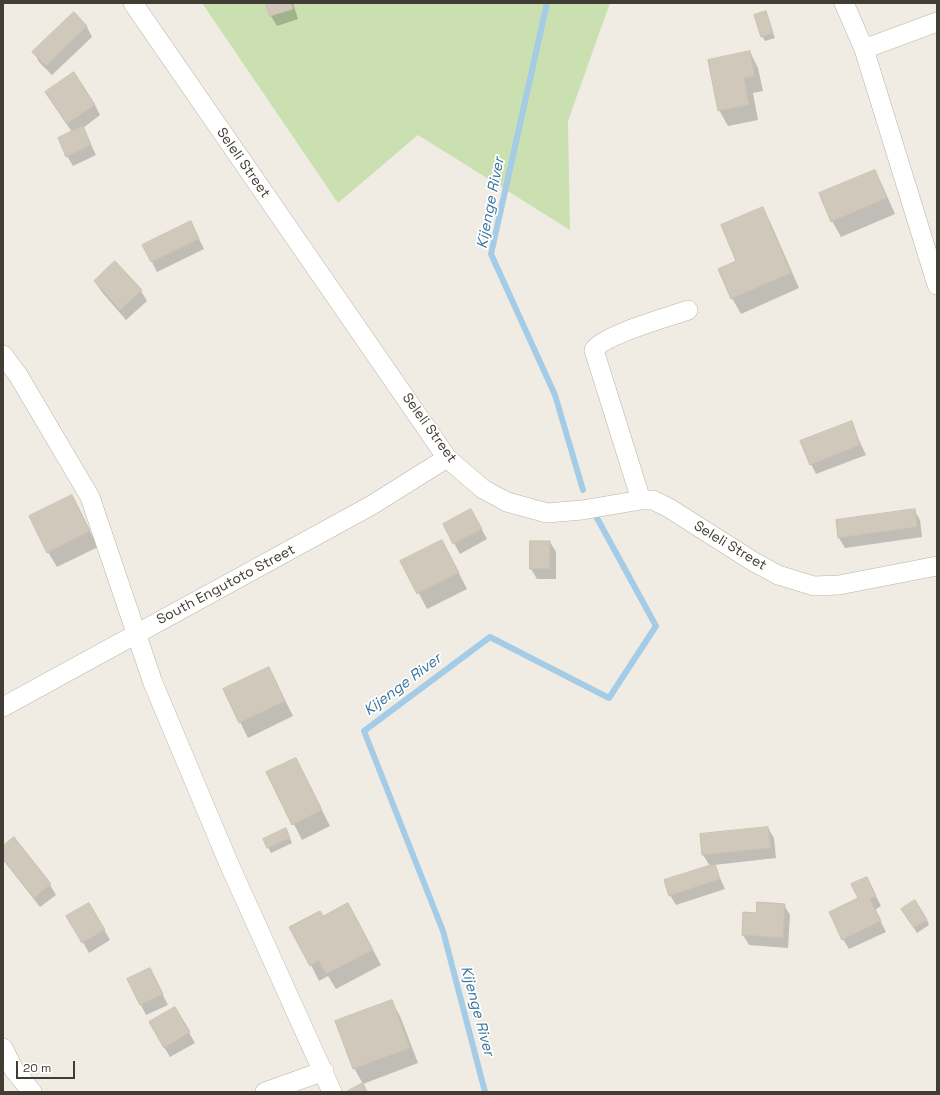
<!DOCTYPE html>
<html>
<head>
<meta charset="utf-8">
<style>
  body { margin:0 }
  #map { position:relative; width:940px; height:1095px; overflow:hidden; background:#f0ece4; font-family:"Space Grotesk",sans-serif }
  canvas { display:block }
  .frame { position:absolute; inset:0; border:4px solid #413c34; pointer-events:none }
  .scale { position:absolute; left:16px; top:1061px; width:59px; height:18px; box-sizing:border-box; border:2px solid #413c34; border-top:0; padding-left:5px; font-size:12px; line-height:14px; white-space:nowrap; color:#413c34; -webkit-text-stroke:3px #fff; paint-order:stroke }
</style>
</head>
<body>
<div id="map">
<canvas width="940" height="1095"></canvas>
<div class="frame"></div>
<div class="scale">20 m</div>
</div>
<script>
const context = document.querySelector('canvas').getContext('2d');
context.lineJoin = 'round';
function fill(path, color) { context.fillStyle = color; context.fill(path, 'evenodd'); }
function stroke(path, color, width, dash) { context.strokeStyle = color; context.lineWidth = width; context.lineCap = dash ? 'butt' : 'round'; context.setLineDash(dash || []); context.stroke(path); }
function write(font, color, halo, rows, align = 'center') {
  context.font = font + ' "Space Grotesk",sans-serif'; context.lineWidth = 3.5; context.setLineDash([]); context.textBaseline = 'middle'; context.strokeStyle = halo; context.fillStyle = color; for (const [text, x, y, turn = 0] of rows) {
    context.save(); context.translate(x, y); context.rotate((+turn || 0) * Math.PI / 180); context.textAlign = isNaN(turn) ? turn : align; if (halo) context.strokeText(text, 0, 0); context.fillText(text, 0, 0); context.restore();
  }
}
const green = new Path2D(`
  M202,3H610L568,121L570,230L418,135L338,203Z`);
const shadow = new Path2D(`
  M267,3H293L298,19L277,26L271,16Z
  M765,13L775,38L765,41L762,36Z
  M74,14L87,27L92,37L52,75L39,62L34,52Z
  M750,52L758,68L763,91L753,93L758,120L728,126L719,110Z
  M46,93L95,105L100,115L83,128L96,155L73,166L67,156L72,132Z
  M875,171L883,187L895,214L841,237L832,221Z
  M762,208L771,224L799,288L741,314L732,298Z
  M191,223L204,249L157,272L144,246Z
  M95,281L141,291L147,301L126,320L101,291Z
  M851,423L866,455L816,474L811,464Z
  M72,496L98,547L57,567L48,552Z
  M471,510L487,539L460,554L444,525Z
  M914,510L920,520L922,537L845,548L839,538Z
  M550,542L556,552V579H537L531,569Z
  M450,556L467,589L427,609L402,561Z
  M269,668L293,716L248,738L240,722Z
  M296,759L330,826L302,840L268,773Z
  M768,828L774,838L776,858L714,865L725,889L676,905L670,895L710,866L703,855L701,835Z
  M288,834L292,843L271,853L264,839Z
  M3,847L50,885L56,895L40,907L4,861Z
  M872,888L881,906L875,910L886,932L849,949L843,939L859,899Z
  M89,904L110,940L89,953L68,916Z
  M784,905L790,915L788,948L749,945L743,935L757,914Z
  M903,909L927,920L929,925L917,933Z
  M323,918L357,920L381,965L336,989L328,976L319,981L311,965Z
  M155,979L168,1005L146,1015L141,1005Z
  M391,1001L400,1016L418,1063L363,1084L354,1068Z
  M175,1008L195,1043L170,1057L150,1023Z`);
const stream = new Path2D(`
  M547,3L491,254L555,395L583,490
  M485,1092L443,931L364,731L490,637L609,698L656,626L597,518`);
const building = new Path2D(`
  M266,3H291L293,9L270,16Z
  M766,11L773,33L761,37L754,15Z
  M74,12L87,26L46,66L32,52Z
  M750,51L755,76L744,78L749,105L718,111L708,60Z
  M74,72L95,105L67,124L45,92Z
  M83,126L91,145L66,157L58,138Z
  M875,170L887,198L831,222L819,193Z
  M763,207L791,273L731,299L718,269L736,261L721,225Z
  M191,221L199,239L151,262L142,245Z
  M115,261L142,290L120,310L94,281Z
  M852,421L860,445L810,465L800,441Z
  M72,495L90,531L47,553L29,516Z
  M471,509L482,529L453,544L443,524Z
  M915,509L917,527L838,538L836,520Z
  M442,540L459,573L417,594L400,561Z
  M530,541H550V569H530Z
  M269,667L285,701L239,723L223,689Z
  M296,758L322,810L292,825L266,772Z
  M768,827L771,848L702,855L700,834Z
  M286,828L290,838L267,848L263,839Z
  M14,837L51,884L34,898L3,859V846Z
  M715,864L720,879L669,896L664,880Z
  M867,877L876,896L870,899L881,921L842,940L829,912L858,898L851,884Z
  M915,900L927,920L914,928L901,909Z
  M757,902L785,904L783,938L742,935L743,912L756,913Z
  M89,903L105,930L82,943L66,916Z
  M348,903L373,950L326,974L319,961L310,966L289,927L320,911L323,916Z
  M150,968L163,994L140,1005L127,979Z
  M392,1000L410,1048L353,1069L335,1021Z
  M175,1007L190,1032L164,1048L149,1022Z
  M363,1083L367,1092H349L348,1091Z`);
const minor = new Path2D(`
  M133,3L447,458L483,489L507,502L547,513L582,510L641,500H653L669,508L754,562L778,575L814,586L839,585L937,566
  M844,3L864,49L937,285
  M864,49L937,22
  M3,355L18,375L90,497L153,683L229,864L332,1092
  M641,500L594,350C603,335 669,317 688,310
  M3,707L372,505L447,458
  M3,1048L14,1070L32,1092
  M265,1092L324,1071`);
const streetNames = [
  ["Seleli Street",243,163,55],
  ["Seleli Street",429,428,54],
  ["Seleli Street",730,546,31],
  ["South Engutoto Street",226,585,-28]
];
const waterNames = [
  ["Kijenge River",491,203,-79],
  ["Kijenge River",403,685,-37],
  ["Kijenge River",477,1011,75]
];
fill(green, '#cbe0b0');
fill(shadow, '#0003');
stroke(stream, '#a5cce7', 6);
fill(building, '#d0c8ba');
stroke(building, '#cabfaf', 1);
stroke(minor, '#bab4a8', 20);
stroke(minor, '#fff', 19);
write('14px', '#413c34', '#fff', streetNames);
write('italic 15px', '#3a75a1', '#fff', waterNames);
</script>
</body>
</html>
